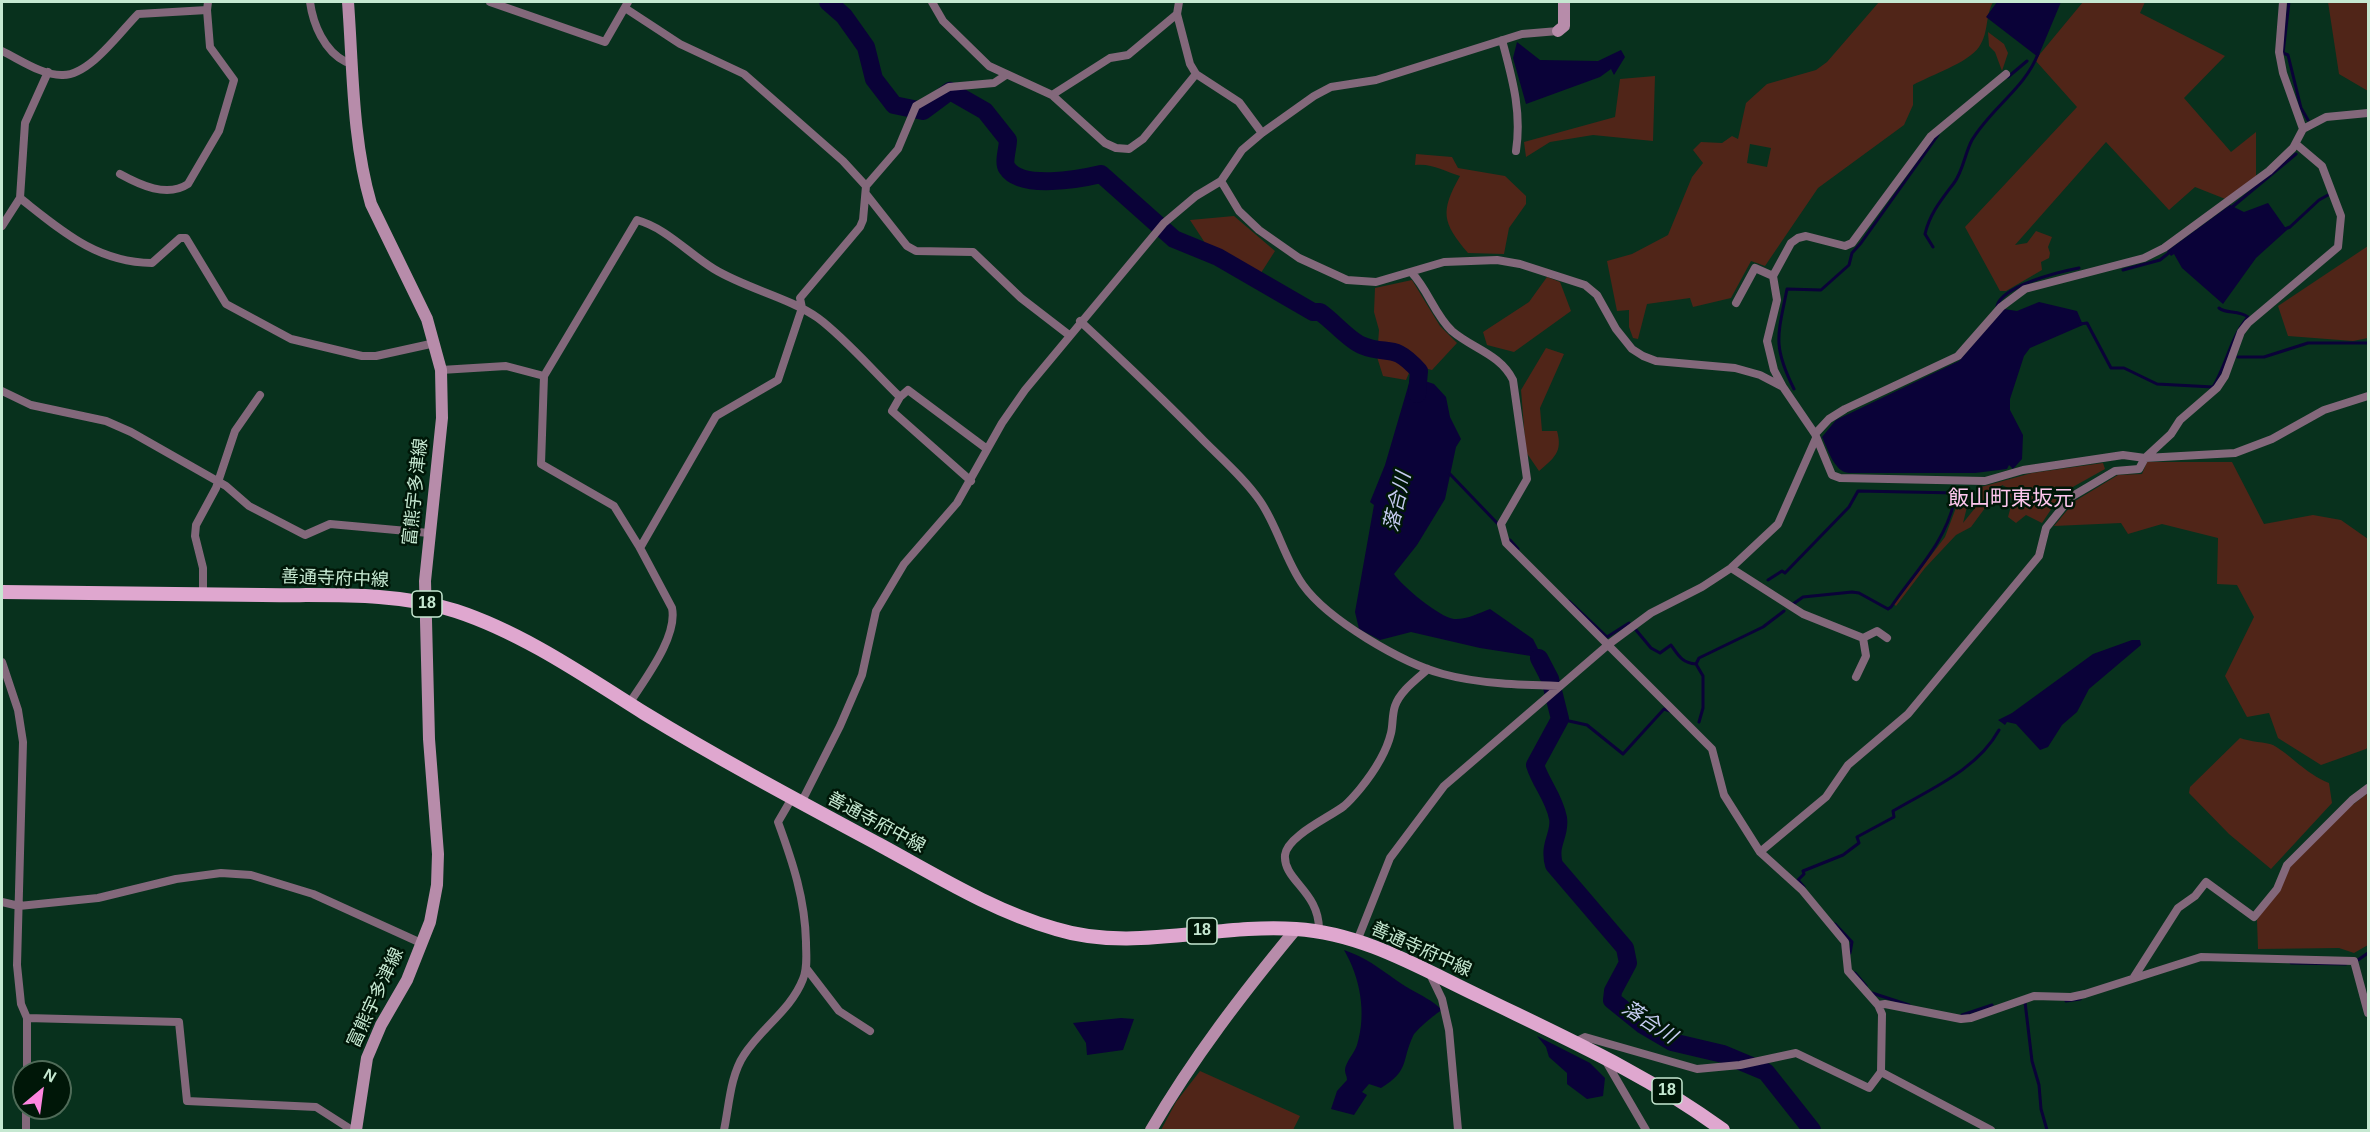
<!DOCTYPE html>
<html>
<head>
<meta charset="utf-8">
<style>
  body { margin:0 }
  #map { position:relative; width:2370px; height:1132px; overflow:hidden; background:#08311d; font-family:Helvetica,sans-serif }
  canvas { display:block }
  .frame { position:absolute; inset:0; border:3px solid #c5e8d1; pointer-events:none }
  .north { position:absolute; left:12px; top:1060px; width:60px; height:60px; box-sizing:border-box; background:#001708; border:2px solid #4f6b58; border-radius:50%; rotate:29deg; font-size:16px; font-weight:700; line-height:24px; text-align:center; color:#c5e8d1 }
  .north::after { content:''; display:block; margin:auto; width:21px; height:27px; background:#fe86e0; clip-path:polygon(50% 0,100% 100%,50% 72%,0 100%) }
</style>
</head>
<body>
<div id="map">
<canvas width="2370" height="1132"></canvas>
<div class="frame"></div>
<div class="north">N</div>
</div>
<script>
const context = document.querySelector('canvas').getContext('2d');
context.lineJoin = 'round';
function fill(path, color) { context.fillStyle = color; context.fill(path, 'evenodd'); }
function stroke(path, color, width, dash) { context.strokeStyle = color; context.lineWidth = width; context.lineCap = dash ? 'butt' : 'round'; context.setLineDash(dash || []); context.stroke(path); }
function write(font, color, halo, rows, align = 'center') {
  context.font = font + ' Helvetica,"Noto Sans JP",sans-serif'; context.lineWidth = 5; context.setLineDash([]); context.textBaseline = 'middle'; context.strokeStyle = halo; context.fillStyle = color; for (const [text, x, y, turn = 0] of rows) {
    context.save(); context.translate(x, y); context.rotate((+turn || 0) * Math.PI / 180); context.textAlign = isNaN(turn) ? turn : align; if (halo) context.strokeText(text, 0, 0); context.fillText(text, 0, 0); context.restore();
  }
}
const green = new Path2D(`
  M1879,2H1993C1985,16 1989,33 1979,47C1968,63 1931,75 1913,85V105L1904,125L1818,188L1765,266L1751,261L1731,298L1693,307L1690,298L1647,304L1638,339L1633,338L1629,327V310L1617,311L1607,261L1632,254L1668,235L1692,177L1703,163L1693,150L1701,142L1722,143L1732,136L1738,139L1746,103L1767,84L1816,70L1827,62ZM1750,144L1771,148L1767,167L1747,163Z
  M2083,2H2145L2140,13L2225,56L2184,98L2231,152L2256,132V182L2233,202L2195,187L2169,210L2106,142L2015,245L2027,243L2036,231L2052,237L2048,247L2050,253L2049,258L2041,262L2042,270L2006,291H2000L1965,227L2077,107L2035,60Z
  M2328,2H2368V91L2339,74Z
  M1988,32L2004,44L2008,53L2002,71L1995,52L1989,46Z
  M1655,76L1653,141L1593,135L1550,142L1526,157L1524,142L1615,117L1620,79Z
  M1416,154L1452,157L1458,168L1505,176L1526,196V204L1509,228L1504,254L1468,253C1442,222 1440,212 1460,176C1444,171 1432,163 1415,165Z
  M1234,216L1275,251L1259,276L1207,246L1190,220Z
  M2368,246V338L2353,341L2288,336L2278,306Z
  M1547,277L1560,282L1571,311L1514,352L1487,345L1483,332L1529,302Z
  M1412,280L1440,326L1457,343L1432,370L1424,368L1409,373L1406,380L1383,376L1377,357L1379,330L1374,312L1375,288Z
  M1546,348L1564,354L1540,408L1542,431H1557C1563,452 1554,458 1539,471L1526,452L1521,390Z
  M2147,462H2232L2264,524L2313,515L2341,520L2368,539V747L2366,749L2321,765L2278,738L2269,713L2247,717L2225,676L2254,617L2237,585L2217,584L2218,538L2162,524L2128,534L2121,523L2054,526L2075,501L2118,475L2142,474Z
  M2103,463L2105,469L2062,493L2042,523L2026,515L2016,523L2008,517L2012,502L2008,488L2002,485L1971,527L1956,535L1925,568L1896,606L1894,604L1945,537L1957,505L1967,494L1969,499L1963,523L1979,503L1978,491L1981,487L2032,473Z
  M2240,738C2250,742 2266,742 2273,745C2294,757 2303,772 2329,783L2332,803L2271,869L2229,834L2189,793L2190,787Z
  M2368,793V945L2354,953L2339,948L2258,949L2257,920L2291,866L2347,809Z
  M1200,1071L1300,1116L1293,1130H1161L1176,1102Z`);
const water = new Path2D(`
  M1997,2H2061L2038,57L1986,17Z
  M1517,42L1540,60L1598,61L1621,50L1625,57L1614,75L1611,69L1600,77L1526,104L1513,58Z
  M2268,203L2287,230L2256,258L2223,304L2182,268L2174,254L2171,256L2167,251L2230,205L2244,212Z
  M2039,302L2077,311L2083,325L2030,348L2024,356L2010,399V410L2023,435L2022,459L2013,469L2009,465L2007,469L1975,473H1849C1834,472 1828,449 1822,437L1836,420L1959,361L2004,309L2017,311Z
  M1422,371L1425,381L1434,384L1446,397L1450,417L1461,439L1456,447L1445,499L1417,545L1394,574C1402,586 1439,617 1454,619C1466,620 1479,613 1490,609L1533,639L1553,679L1540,680L1536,660L1531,656L1480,648L1411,632L1380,640L1359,629L1355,612L1374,505L1370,502L1385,465L1412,373Z
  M2132,640H2140L2141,645L2089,689L2077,712L2062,725L2048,747L2040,750L2016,724L2007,722L2005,725L1998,720L2012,713L2093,654Z
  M1344,950C1373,960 1385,974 1410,989C1422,996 1432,1000 1442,1010C1435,1014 1416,1030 1413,1036C1401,1062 1410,1070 1381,1088L1369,1084L1362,1092L1367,1095L1354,1115L1331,1109L1337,1091L1347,1080C1347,1076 1345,1074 1345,1070C1345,1063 1355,1052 1357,1045C1367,1013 1360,977 1344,950Z
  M1121,1018L1134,1019L1123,1050L1087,1055L1086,1043L1073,1023Z
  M1537,1036L1590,1063L1605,1078L1603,1096L1587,1099L1567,1084V1073L1549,1057L1546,1047Z`);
const stream = new Path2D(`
  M2289,2L2283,53L2288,55L2301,108L2308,120
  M2008,77L2027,61
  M2231,208L2296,154
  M2285,229L2290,227L2319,200L2328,195
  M1933,247L1925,234C1930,213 1942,199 1954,183C1963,171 1965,153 1972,140C1991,108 2025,88 2038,54
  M2123,270L2160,260L2170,252
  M1997,306C2002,286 2058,272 2079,268
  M2080,324L2087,323L2111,368H2124L2157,384L2213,387C2227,364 2230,338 2248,317C2238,310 2226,314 2219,308
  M2238,357H2264L2308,343H2368
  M1794,389C1772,345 1778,335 1787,289L1821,290L1849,265L1852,253L1861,243L1938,135
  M1450,474L1497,523
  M1510,540L1518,549
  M1768,580L1782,571L1785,573L1849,507L1858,491L1958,493
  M1569,601L1607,637L1629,623
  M1793,604L1803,597L1852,592L1859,593L1888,609L1891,607C1914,573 1945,543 1954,502L1964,494
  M1636,630L1651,648L1660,653L1671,645C1678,655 1682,663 1696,664
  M1560,719L1587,725L1623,754L1664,709L1670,711
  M1699,722L1703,708V676L1696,664L1699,658L1763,627L1784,611
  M1804,887L1798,880L1804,874L1803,871L1843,855L1859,843L1857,837L1894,817L1893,811C1930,789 1977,770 1999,730
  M1835,924L1852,942L1850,953
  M2358,960L2368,953
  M2291,963L2346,964
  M1855,973L1866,986
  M1872,993L1909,1005
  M2066,1001L2080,999
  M2025,1002L2032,1061L2039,1085L2041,1109L2047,1130
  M1962,1015L1992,1005`);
const river = new Path2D(`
  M828,2L844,16L866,47L874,79L894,105L923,111L950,91L985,111L1008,140C1008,148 1003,162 1007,168C1021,190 1080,179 1101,174L1174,239L1218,257L1313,312H1320C1332,320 1349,340 1361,345C1389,357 1392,341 1419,371L1417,394
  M1539,658L1550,679L1560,719L1535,765C1541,784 1554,797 1558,818C1561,835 1548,843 1554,865L1625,948L1628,963L1613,991L1612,1000L1643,1025L1672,1042L1723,1054L1766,1072L1812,1130`);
const street = new Path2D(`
  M310,2C313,24 324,51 346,62L353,59
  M490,2L605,42L628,2
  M932,2L943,21L989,66L1052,95L1105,143L1116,148L1129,149L1143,139L1196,74
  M1179,2L1177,14L1190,64L1196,74L1239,102L1262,133
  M2283,2L2279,52L2283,73L2303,129
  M625,8L680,44L744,74L843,161L866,186
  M1502,40C1512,78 1522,111 1516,151
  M2,51C19,59 43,76 63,75C90,75 120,32 138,14L207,10L208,2
  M1052,95L1110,58L1128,55L1177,14
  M120,174C140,185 167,198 188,184L219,131L234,80L210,47L207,10
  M1221,181L1239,211L1259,230L1299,258L1347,280L1376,282L1444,262L1497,260L1520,264L1585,285L1597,295L1616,329L1632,349L1643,356L1656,361L1735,368L1760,375L1783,387L1815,434L1832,475L1840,478L1985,481L2023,470L2123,455L2145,458L2235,453L2272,439L2324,410L2368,396
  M866,194L907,246L916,251L973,252L1021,298L1069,335
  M20,198C62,231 96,262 152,263L180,238H186L226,304L291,339L362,356H376L435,343
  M2,226L20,198L25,123L48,72
  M1412,273C1428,290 1435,315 1452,331C1473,349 1500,354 1513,380L1527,479L1501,524L1506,543L1712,749L1724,795L1760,852L1802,890L1845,942L1848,971L1878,1005L1882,1014L1881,1072L1869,1088L1796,1053L1740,1065L1697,1069L1585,1037L1575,1042
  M1736,303L1755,268L1773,276
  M1080,321C1122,360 1164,400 1204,441C1223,460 1245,479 1260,501C1278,527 1285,560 1303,585C1328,620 1402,663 1443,674C1480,684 1522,685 1560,686
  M441,370L506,366L544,376
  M1783,387L1774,370L1767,341L1777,300L1773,276L1791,243L1798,238L1806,236L1845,246L1852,243L1931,136L2006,74
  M2,391L31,405L106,421L131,432L226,486L249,506L305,535L330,524L429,533
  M900,397L908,390L987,449
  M1815,434L1829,419L1845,409L1958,356L2001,307L2025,289L2144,258L2164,248L2269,171L2293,148L2303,129L2326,117L2368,113
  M640,548L716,416L778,380L802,308L800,298L860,227L863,220L866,186L898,149L916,106L949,87L994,83L1006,75
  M1731,568L1803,614L1863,638L1877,631L1887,638
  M203,595V568L195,536L196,525L216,488L235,431L260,395
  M2,662L18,710L23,742L17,965L21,1004L27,1018V1072
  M1856,677L1866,656L1863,638
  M629,704C644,680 678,637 672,608L640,548L614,506L541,464L544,376L637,220C666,228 688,253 714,269C747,289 788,297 818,318C845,338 875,373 900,397L892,411L971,481
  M801,803L840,726L862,675L876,611L904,564L957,503L1002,423L1025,390L1164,223L1196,196L1221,181L1242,150L1262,133L1314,96L1331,87L1376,80L1522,34L1558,31
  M1760,852L1826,797L1848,765L1908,714L2039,556L2046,528L2071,497L2115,471L2139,469L2145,458L2171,434L2180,420L2217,388L2225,376L2241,332L2248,323L2338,247L2341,216L2322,166L2296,144
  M2,902L19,906L98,898L176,879L221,873L251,875L313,894L421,943
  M1319,931C1320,891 1283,881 1285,855C1287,836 1330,817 1344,806C1350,801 1355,795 1360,789C1373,773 1386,754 1391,733C1393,725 1392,715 1395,706C1400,691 1417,679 1428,669
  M1357,941L1390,858L1444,786L1609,644L1651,613L1702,587L1731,568L1778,524L1816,438
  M806,968L839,1011L870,1031
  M1429,972L1442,999L1449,1030L1458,1130
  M2134,977L2178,908L2195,896L2206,882L2254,917L2277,889L2287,865L2352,800L2368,788
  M1878,1005L1885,1004L1961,1019L1971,1018L2034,996L2071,997L2085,994L2201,957L2354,961L2368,1013
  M27,1018L179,1022L187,1101L316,1107L352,1130
  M1604,1058L1646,1130
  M1881,1072L1991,1130
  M26,1130V1108
  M724,1130C729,1107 730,1076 744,1055C761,1028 791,1010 803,979C808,967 806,955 806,942C805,899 793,863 778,822L792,798`);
const secondary = new Path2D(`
  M348,2C353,68 352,139 371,204L427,319L441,370L442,418L425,581L429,739L438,854L437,885L430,922L407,980L381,1025L367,1058L356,1130
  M1558,31L1564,26V2
  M1151,1130C1193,1058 1243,993 1296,929`);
const primary = new Path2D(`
  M2,592C88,593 175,594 262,595C326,596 395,591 456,611C523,633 585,676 644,713C721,760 800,802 880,845C937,876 993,911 1056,929C1133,953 1217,923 1296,929C1362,933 1420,968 1479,996C1563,1037 1647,1074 1723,1130`);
const shields = [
  [427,604,30],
  [1202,931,30],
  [1667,1091,30]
];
const shieldNames = [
  ["18",427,604],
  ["18",1202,931],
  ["18",1667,1091]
];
const streetNames = [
  ["富熊宇多津線",416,492,-84],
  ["善通寺府中線",335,579,2],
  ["善通寺府中線",876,823,28],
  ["善通寺府中線",1421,950,24],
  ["富熊宇多津線",376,998,-65]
];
const waterNames = [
  ["落合川",1398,502,-77],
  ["落合川",1649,1023,33]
];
const quarterNames = [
  ["飯山町東坂元",2011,499]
];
fill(green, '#502518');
fill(water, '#0a0238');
stroke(stream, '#0a0238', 3);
stroke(river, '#0a0238', 18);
stroke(street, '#83687b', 8);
stroke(secondary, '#b78caa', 12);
stroke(primary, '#dfa7cf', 14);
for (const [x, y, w] of shields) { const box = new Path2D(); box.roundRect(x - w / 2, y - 13, w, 26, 4.5); context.fillStyle = '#001708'; context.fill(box); stroke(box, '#c5e8d1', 1.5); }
write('bold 16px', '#c5e8d1', null, shieldNames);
write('18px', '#c5e8d1', '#001708', streetNames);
write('italic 20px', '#c5cbf0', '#001708', waterNames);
write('21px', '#fec7ee', '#001708', quarterNames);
</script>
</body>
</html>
